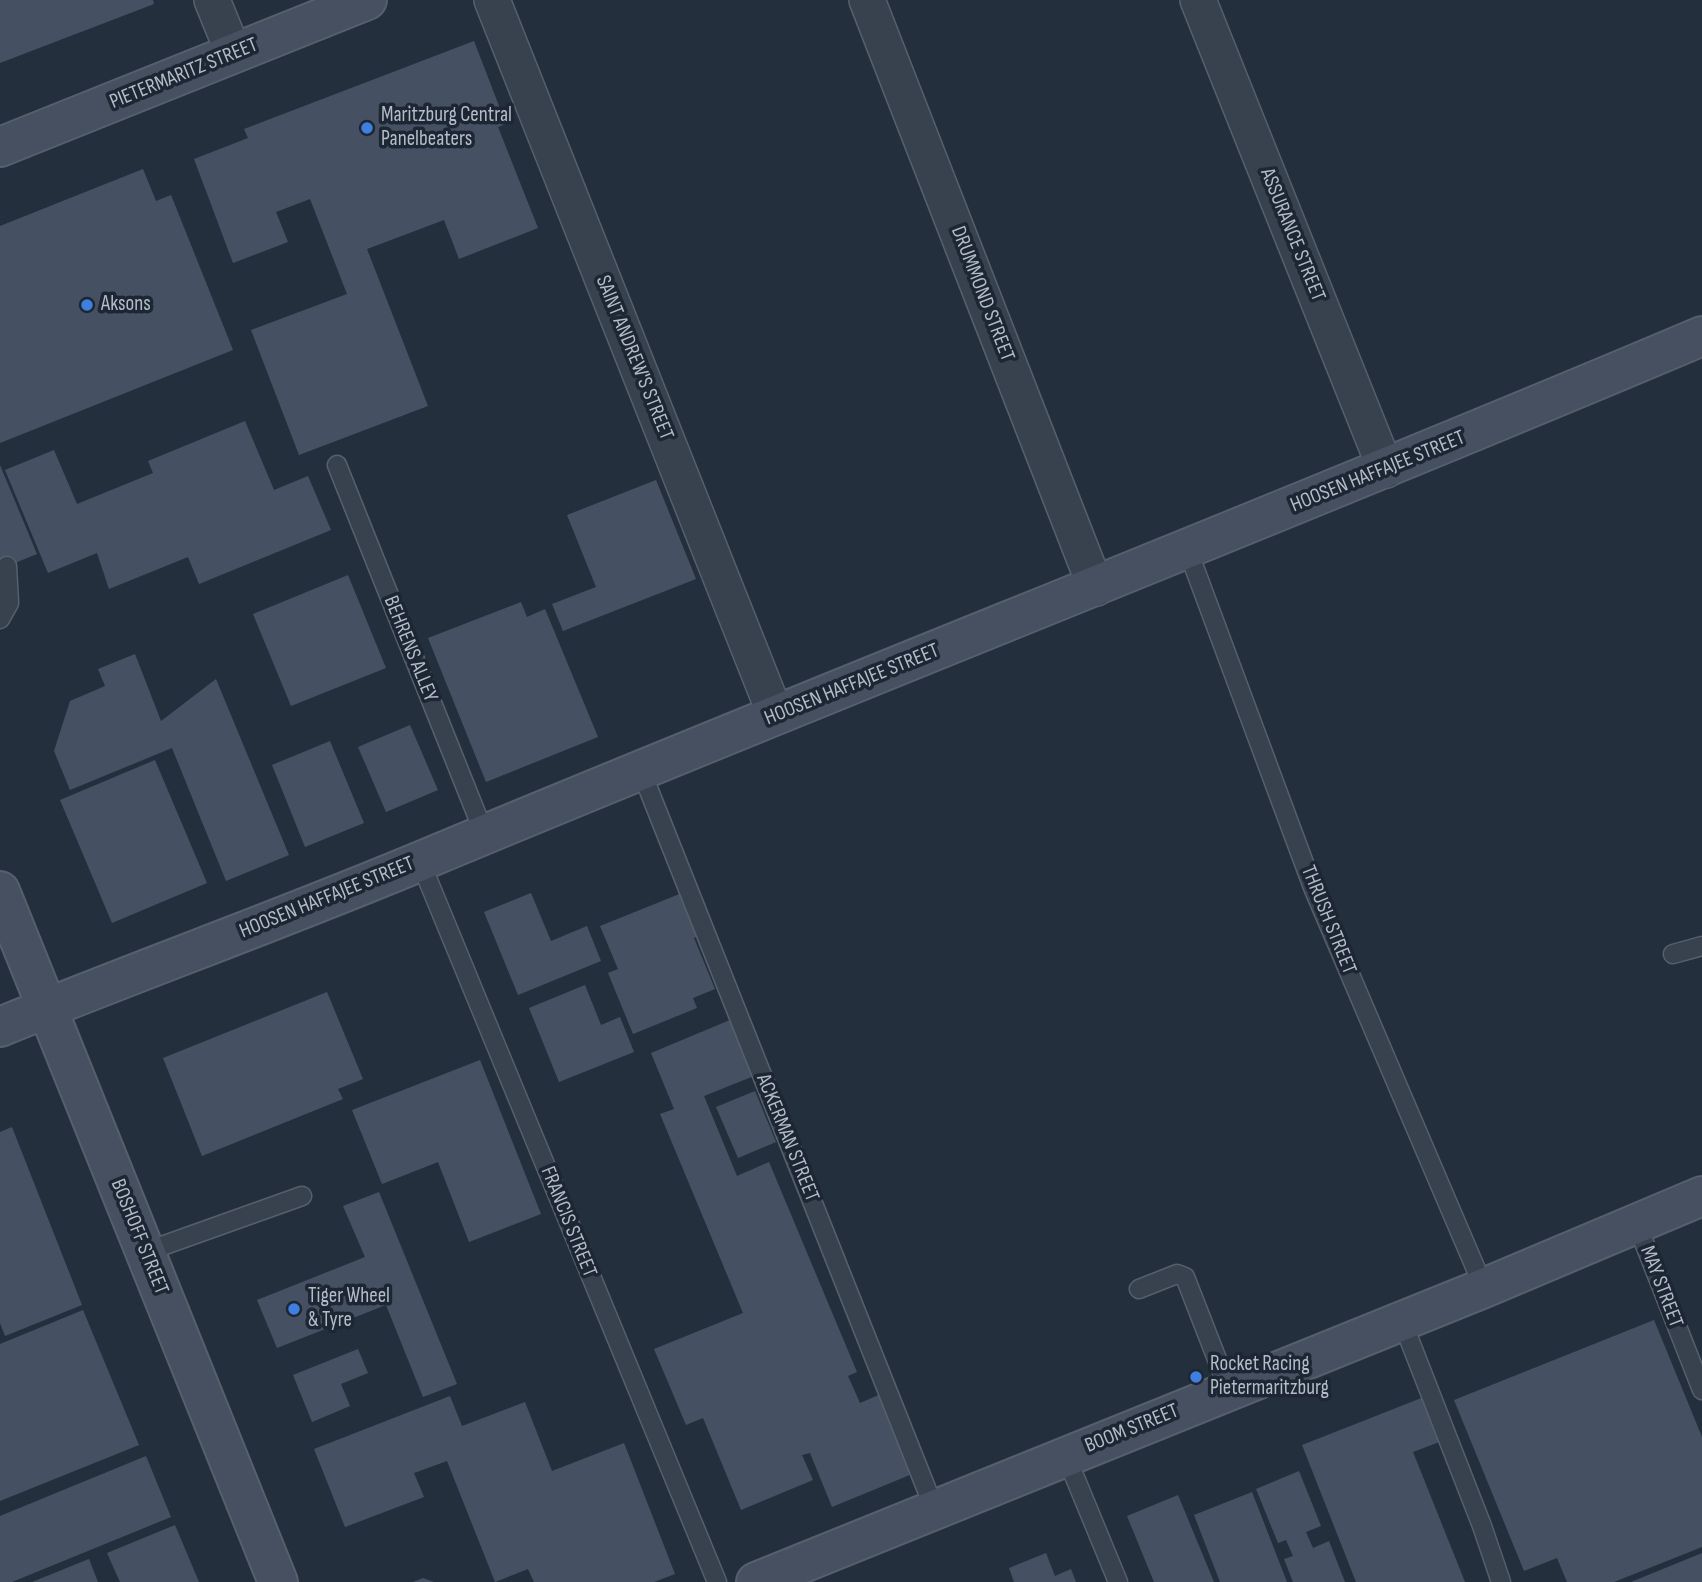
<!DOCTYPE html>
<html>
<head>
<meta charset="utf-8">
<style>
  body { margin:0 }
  canvas { display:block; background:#242f3e }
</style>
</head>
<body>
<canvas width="1702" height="1582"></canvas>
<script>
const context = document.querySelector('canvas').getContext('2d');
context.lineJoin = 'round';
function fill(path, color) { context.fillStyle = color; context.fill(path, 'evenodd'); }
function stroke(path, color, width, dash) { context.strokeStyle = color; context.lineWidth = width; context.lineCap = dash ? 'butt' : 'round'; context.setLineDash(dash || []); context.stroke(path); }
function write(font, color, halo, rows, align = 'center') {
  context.font = font + ' "Sofia Sans Condensed",sans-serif'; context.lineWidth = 7; context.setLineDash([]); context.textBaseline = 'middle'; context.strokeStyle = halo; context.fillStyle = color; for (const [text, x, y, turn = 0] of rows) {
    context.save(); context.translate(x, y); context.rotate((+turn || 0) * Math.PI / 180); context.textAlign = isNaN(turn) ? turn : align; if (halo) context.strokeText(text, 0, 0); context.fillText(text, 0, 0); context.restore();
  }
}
const building = new Path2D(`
  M0,0H153L154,4L0,63Z
  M474,41L506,124L498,127L538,228L459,259L444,220L367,249L428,406L299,455L251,330L347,294L310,199L276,212L288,242L233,263L194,159L248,138L244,129Z
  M143,169L156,201L171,195L233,350L0,443V226Z
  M245,421L274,490L308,476L331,530L199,584L188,557L109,589L97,553L48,573L5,470L54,450L77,504L153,473L148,461Z
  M0,465L37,554L0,569Z
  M656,480L696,579L563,631L552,604L596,587L567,515Z
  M348,575L386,668L291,706L253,614Z
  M521,602L527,617L545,609L598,737L486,782L428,638Z
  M135,654L161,721L216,679L289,855L226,881L172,748L70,790L54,751L70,701L105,686L98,669Z
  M410,725L438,790L386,812L358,747Z
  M330,741L364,823L305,847L272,765Z
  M155,760L207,883L112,923L60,800Z
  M531,893L551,941L587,926L601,961L518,995L484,912Z
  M682,893L700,935L694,938L715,989L693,998L697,1008L633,1034L608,973L618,969L600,926Z
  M585,985L601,1025L620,1017L634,1052L559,1082L529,1008Z
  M327,992L363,1079L338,1089L343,1099L202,1156L163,1058Z
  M730,1020L754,1076L704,1096L737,1176L769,1162L857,1372L848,1376L860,1403L883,1393L917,1472L832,1507L810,1453L802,1455L813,1480L741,1510L703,1418L686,1425L654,1349L743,1313L660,1114L674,1109L651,1053Z
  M480,1060L541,1214L469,1242L438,1162L382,1184L352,1110Z
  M755,1091L776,1142L738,1158L716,1107Z
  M12,1127L82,1305L5,1336L0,1323V1132Z
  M379,1192L457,1384L423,1397L386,1305L277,1348L257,1300L365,1257L343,1206Z
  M83,1310L139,1445L0,1501V1344Z
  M1654,1320L1702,1437V1547L1614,1582H1567L1557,1558L1524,1571L1454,1400Z
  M358,1349L368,1373L341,1384L350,1406L312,1422L293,1375Z
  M450,1396L462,1426L525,1402L552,1471L624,1443L675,1574L654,1582H534L528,1569L495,1582L447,1461L414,1473L424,1497L345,1527L314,1449Z
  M1424,1397L1442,1441L1413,1452L1465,1582H1356L1302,1445Z
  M146,1456L171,1517L12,1582H0V1516Z
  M1299,1471L1321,1526L1306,1532L1313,1548L1329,1541L1345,1582H1293L1284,1559L1293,1556L1286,1540L1278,1543L1256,1489Z
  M1252,1492L1287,1582H1220L1194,1515Z
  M1178,1495L1214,1582H1154L1127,1516Z
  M175,1525L199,1582H120L107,1553Z
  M1046,1553L1055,1576L1071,1569L1076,1582H1014L1009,1568Z
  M1702,1553V1582H1631Z
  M89,1559L98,1582H32Z
  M423,1578L434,1582H413Z`);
const lane = new Path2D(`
  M337,465L484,833
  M1187,548L1314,890L1484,1288
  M0,619L9,603L7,566
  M640,768L934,1508
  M420,861L717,1582
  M1673,954L1702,946
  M1636,1222L1702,1390
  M145,1252L302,1196
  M1139,1289L1177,1274L1185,1277L1229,1390
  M1402,1321L1482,1526L1501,1582
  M1066,1456L1118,1582`);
const street = new Path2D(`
  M212,0L234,54
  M492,0L776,716
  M867,0L1096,588
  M1198,0L1386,470`);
const secondary = new Path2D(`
  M0,147L367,0
  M0,891L278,1582
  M0,1027C140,970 282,919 421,861C847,683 1277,516 1702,336
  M756,1582L1484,1288L1702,1196`);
const markers = [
  [367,128,7,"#3f7fe0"],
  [87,305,7,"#3f7fe0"],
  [294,1309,7,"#3f7fe0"],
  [1196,1377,7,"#3f7fe0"]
];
const streetNames = [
  ["PIETERMARITZ STREET",184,74,-22],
  ["ASSURANCE STREET",1292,235,68],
  ["DRUMMOND STREET",982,294,69],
  ["SAINT ANDREW'S STREET",634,358,68],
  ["HOOSEN HAFFAJEE STREET",1378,472,-22],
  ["BEHRENS ALLEY",410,649,68],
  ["HOOSEN HAFFAJEE STREET",852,685,-22],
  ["HOOSEN HAFFAJEE STREET",327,898,-22],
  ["THRUSH STREET",1328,920,68],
  ["ACKERMAN STREET",787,1138,68],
  ["FRANCIS STREET",568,1222,68],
  ["BOSHOFF STREET",139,1237,68],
  ["MAY STREET",1661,1287,69],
  ["BOOM STREET",1132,1429,-22]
];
const poiNames = [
  ["Maritzburg Central",381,116],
  ["Panelbeaters",381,140],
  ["Aksons",101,305],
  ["Tiger Wheel",308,1297],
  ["& Tyre",308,1321],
  ["Rocket Racing",1210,1365],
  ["Pietermaritzburg",1210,1389]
];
fill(building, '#455162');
stroke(lane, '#565f6c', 21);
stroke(street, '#565f6c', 38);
stroke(secondary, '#565f6c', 42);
stroke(lane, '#38414e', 18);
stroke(street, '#38414e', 35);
stroke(secondary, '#465061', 38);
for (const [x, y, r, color] of markers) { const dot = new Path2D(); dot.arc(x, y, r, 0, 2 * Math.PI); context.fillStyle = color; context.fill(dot); stroke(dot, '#1d2633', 2.5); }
write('21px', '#b4bcc9', '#1d2633', streetNames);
write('21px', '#b4bcc9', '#1d2633', poiNames, 'left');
</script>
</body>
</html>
